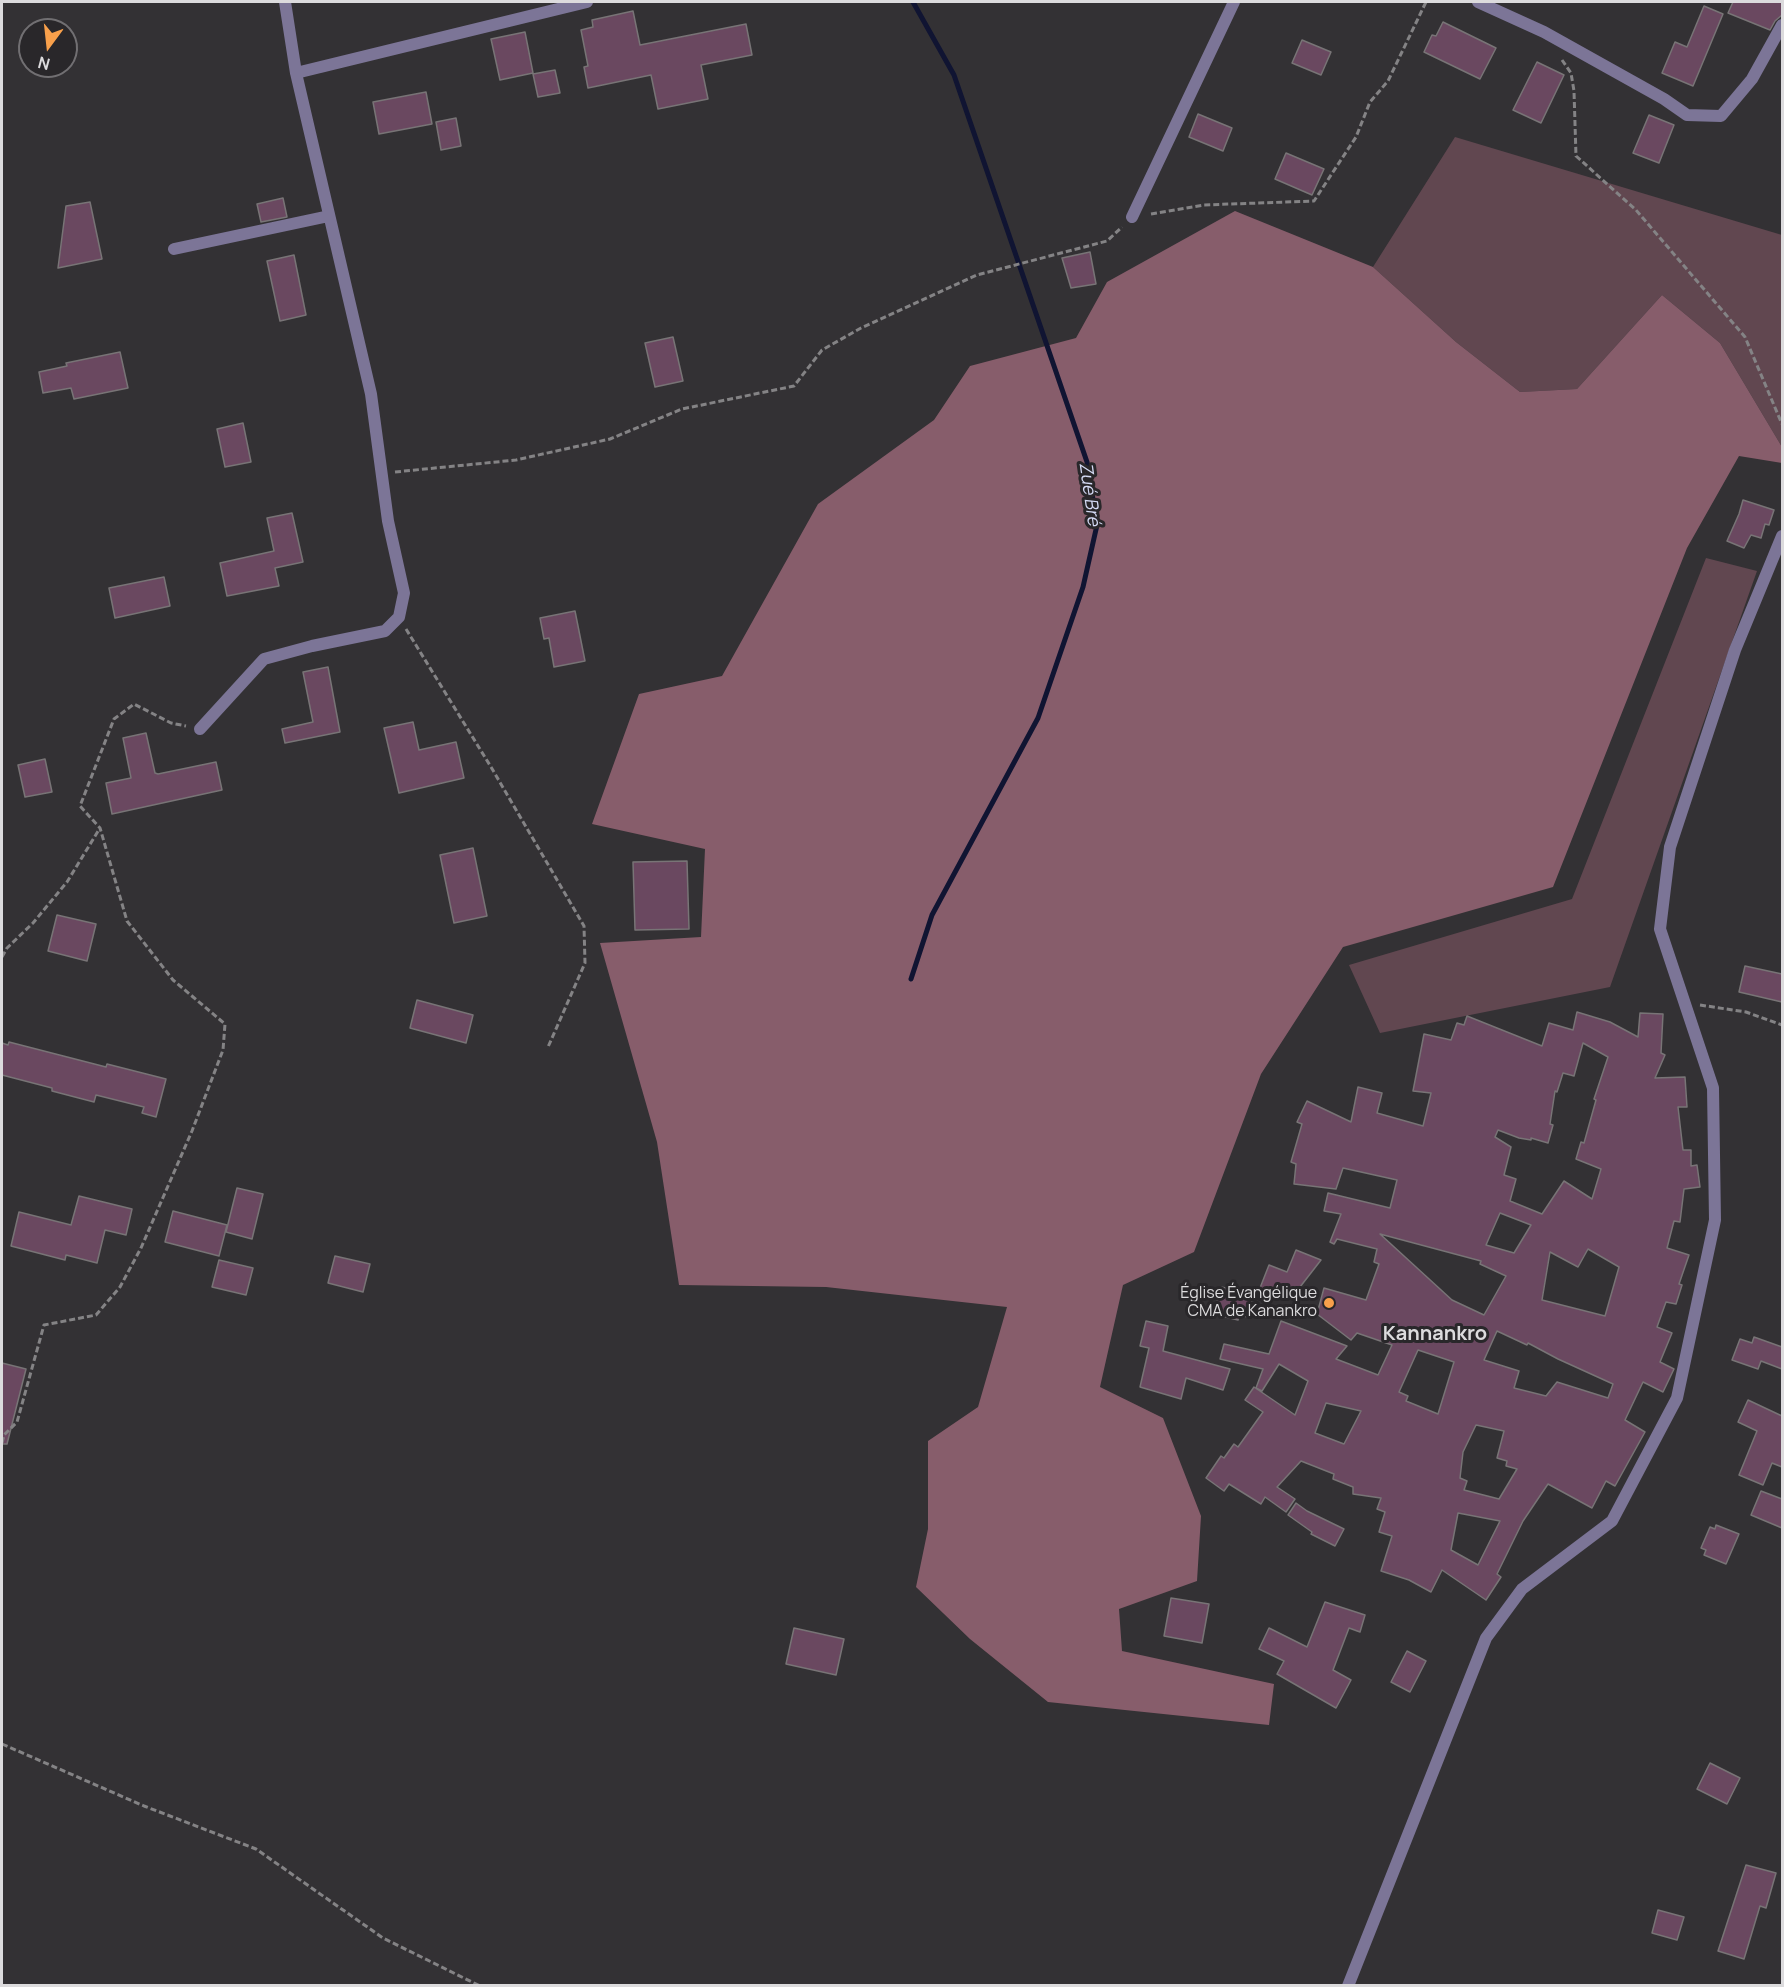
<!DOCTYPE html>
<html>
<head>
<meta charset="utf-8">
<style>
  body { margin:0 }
  #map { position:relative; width:1784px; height:1987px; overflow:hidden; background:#333134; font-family:Manrope,sans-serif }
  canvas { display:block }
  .frame { position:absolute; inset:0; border:3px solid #dcdbdd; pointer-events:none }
  .north { position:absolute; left:18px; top:18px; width:60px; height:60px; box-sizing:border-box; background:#29272a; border:2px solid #716f72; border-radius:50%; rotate:195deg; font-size:16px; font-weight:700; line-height:24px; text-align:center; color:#dcdbdd }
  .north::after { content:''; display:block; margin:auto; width:21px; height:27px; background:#f8a04b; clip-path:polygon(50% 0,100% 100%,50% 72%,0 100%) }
</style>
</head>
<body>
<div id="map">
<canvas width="1784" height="1987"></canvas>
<div class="frame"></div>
<div class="north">N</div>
</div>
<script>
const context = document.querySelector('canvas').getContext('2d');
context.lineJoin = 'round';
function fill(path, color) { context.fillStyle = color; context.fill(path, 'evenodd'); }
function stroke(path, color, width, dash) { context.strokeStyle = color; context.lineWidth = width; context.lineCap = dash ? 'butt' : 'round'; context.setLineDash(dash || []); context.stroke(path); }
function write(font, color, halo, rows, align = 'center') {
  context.font = font + ' Manrope,sans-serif'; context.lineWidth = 6; context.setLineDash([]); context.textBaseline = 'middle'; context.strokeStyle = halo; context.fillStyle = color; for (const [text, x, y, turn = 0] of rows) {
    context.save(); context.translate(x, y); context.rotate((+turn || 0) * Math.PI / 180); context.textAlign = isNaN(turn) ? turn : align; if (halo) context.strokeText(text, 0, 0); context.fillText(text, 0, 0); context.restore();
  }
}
const green = new Path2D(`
  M1455,137L1782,235V447L1720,343L1662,295L1577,389L1520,392L1456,342L1373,267Z
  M1706,558L1757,571L1610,987L1380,1033L1349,965L1572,899Z`);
const forest = new Path2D(`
  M1235,211L1373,267L1456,342L1520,392L1577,389L1662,295L1720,343L1782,447V463L1739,456L1687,548L1553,887L1343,947L1261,1074L1194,1252L1123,1285L1100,1387L1163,1418L1201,1516L1197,1581L1119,1609L1122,1651L1274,1684L1269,1725L1048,1702L970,1639L916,1587L928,1529V1441L978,1407L1007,1307L826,1287L679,1285L657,1142L600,943L701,937L705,849L592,824L639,694L722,676L818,504L934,420L970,366L1076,338L1107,282Z`);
const stream = new Path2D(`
  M911,979L932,915L1038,718L1083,587L1097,525L1087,462L954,75L913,2`);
const building = new Path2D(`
  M1733,2H1782V15L1775,21L1770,30L1728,13Z
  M1704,6L1723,14L1693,86L1662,73L1675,42L1687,47Z
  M633,11L640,45L746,24L752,55L701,65L708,99L658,109L651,75L588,88L584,67L588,66L581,30L593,27L592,20Z
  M1443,22L1496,48L1480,79L1424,52L1432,35L1436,36Z
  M525,32L533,73L500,80L491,39Z
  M1302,40L1331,52L1321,75L1292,63Z
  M1537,62L1564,75L1541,123L1513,110Z
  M555,70L560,93L538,97L533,74Z
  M426,92L432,124L379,134L373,102Z
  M1198,114L1232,128L1223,151L1189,137Z
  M1649,115L1674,125L1659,163L1633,153Z
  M456,118L461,146L441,150L436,122Z
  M1286,153L1324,169L1312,195L1275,179Z
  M283,198L287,217L261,222L257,204Z
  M90,202L102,259L58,268L66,206Z
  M1090,252L1096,284L1071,288L1062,258Z
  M294,255L306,315L280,321L267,261Z
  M673,337L683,381L655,387L645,343Z
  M120,352L128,388L74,399L71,388L43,393L39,372L67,366L66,363Z
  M243,423L251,462L225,467L217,429Z
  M1743,500L1774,510L1769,525L1765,524L1761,538L1751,535L1744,548L1727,541L1739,514Z
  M292,513L303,562L275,568L279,586L227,596L220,563L274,551L267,518Z
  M164,577L170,606L115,618L109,588Z
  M575,611L585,661L554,667L549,638L544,639L540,618Z
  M328,667L340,732L285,743L282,729L313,722L303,672Z
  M413,722L419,750L456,742L464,778L399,793L384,728Z
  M146,733L155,773L158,774L216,762L222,790L112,814L106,783L131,778L123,738Z
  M45,759L52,792L25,797L18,765Z
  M473,848L487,916L454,923L440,855Z
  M687,861L689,929L635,930L633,862Z
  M57,915L96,924L87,961L48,951Z
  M1745,966L1782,974V1002L1739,992Z
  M417,1000L473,1015L466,1043L410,1028Z
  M1577,1012L1610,1022L1638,1037L1640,1013L1663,1014L1661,1053L1665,1055L1655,1078L1685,1077L1687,1107H1678L1683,1150H1691V1166L1697,1165L1700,1187L1684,1189L1680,1222L1674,1221L1667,1248L1689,1255L1679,1284L1682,1285L1676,1304L1666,1302L1657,1327L1672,1333L1660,1362L1674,1369L1663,1392L1643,1382L1625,1420L1645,1432L1615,1486L1606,1481L1592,1508L1548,1484L1523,1521L1497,1574L1501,1577L1486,1600L1442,1570L1431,1592L1409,1580L1381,1571L1392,1536L1379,1532L1385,1512L1377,1509L1381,1498L1353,1494V1487L1333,1479L1334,1474L1301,1461L1277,1487L1295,1499L1286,1512L1265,1497L1261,1504L1229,1484L1224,1491L1206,1478L1221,1456L1224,1458L1234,1444L1238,1447L1263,1412L1245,1400L1254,1387L1295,1415L1308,1381L1279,1364L1262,1391L1256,1388L1263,1369L1220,1359L1224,1344L1269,1354L1281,1321L1347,1346L1336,1359L1378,1375L1392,1345L1357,1333L1351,1340L1317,1314L1324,1288L1366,1300L1379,1264L1374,1262L1377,1249L1337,1239L1334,1244L1330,1242L1341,1214L1324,1211L1328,1193L1390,1208L1397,1180L1343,1168L1336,1189L1294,1184L1296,1164L1291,1162L1302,1124L1297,1122L1307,1101L1351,1122L1358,1087L1382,1093L1377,1113L1423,1126L1431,1093L1413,1091L1424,1034L1451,1040L1457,1023L1464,1025L1467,1016L1542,1046L1549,1023L1573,1030ZM1583,1043L1608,1057L1594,1099L1596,1100L1584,1143L1581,1142L1576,1159L1601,1169L1592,1199L1564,1181L1542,1214L1510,1201L1516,1179L1504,1175L1511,1147L1495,1137L1498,1130L1519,1138L1531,1140V1138L1548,1143L1553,1125L1550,1124L1555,1091L1557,1092L1563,1073L1574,1076ZM1500,1213L1531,1225L1514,1253L1486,1245ZM1380,1234L1481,1261L1480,1264L1506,1276L1484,1315L1452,1300ZM1588,1249L1619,1267L1605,1316L1542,1300L1550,1252L1578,1267ZM1497,1331L1527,1345L1528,1343L1558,1359L1613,1384L1608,1398L1557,1382L1546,1396L1514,1388L1519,1371L1484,1360ZM1418,1350L1454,1362L1438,1414L1406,1401L1408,1396L1399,1392ZM1326,1403L1361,1411L1344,1444L1315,1433ZM1476,1425L1504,1431L1497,1458L1507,1461L1506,1466L1517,1469L1499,1499L1464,1490L1467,1481L1460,1478L1463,1452ZM1458,1513L1500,1521L1478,1565L1451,1550Z
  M9,1042L106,1067L107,1064L166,1079L156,1117L142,1113L144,1107L96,1095L94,1102L52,1091V1088L2,1075V1043L8,1045Z
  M237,1188L263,1194L252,1239L226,1232Z
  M79,1196L132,1209L126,1235L105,1230L97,1263L66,1255L65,1260L11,1246L19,1212L71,1225Z
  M173,1211L227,1225L219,1256L165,1242Z
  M1296,1250L1321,1260L1293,1296L1280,1286L1277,1294L1260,1288L1269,1265L1287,1272Z
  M335,1256L370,1264L363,1292L328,1283Z
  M219,1260L253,1268L246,1295L212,1287Z
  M1221,1287L1253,1294L1248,1317L1239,1315L1238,1320L1214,1314Z
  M1146,1321L1168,1326L1163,1351L1230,1369L1223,1390L1186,1378L1181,1399L1140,1387L1149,1348L1140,1346Z
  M1754,1337L1782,1347V1369L1761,1361L1758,1369L1732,1360L1740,1339L1752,1343Z
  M2,1363L26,1369L7,1444H2Z
  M1748,1400L1782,1416V1467L1772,1463L1763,1485L1739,1475L1757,1431L1738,1422Z
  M1761,1491L1782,1499V1528L1751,1515Z
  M1296,1503L1307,1511L1344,1529L1335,1546L1311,1534L1312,1532L1288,1515Z
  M1716,1525L1739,1534L1726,1564L1704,1555L1706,1550L1701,1548L1710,1527L1715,1529Z
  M1171,1598L1209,1604L1202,1643L1164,1636Z
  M1325,1602L1365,1615L1360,1632L1349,1628L1333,1670L1351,1680L1336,1708L1277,1674L1284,1661L1259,1649L1269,1628L1307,1647Z
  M794,1628L844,1639L836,1675L786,1664Z
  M1407,1651L1426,1661L1410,1692L1391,1682Z
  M1710,1763L1740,1778L1727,1804L1697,1789Z
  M1746,1865L1776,1873L1766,1908L1760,1906L1744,1959L1718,1951Z
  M1658,1910L1684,1917L1677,1940L1652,1933Z`);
const path = new Path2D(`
  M1562,60L1571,73L1574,91L1576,156L1636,210L1745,337L1782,424
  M1151,214L1204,205L1314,201L1356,137L1370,102L1388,81L1426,2
  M395,472L516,460L610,439L682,409L794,386L822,350L861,328L977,275L1107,241L1122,227
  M406,629L491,767L584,926L585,963L548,1047
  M2,957L7,948L33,923L67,882L100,828
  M1700,1005L1746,1012L1782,1025
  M2,1443L4,1435L17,1422L44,1325L96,1315L120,1287L141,1248L192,1131L223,1050L225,1024L173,980L127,921L100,828L80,806L114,719L134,704L171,723L186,726
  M2,1744L144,1806L256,1849L383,1938L480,1986`);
const minor = new Path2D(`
  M1478,2L1544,32L1664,99L1687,115L1721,116L1752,79L1782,25
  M296,73L587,2
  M1132,217L1234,2
  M174,249L329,216
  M200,729L264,659L312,646L385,631L399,617L404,593L388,521L371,394L296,73L285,2
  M1348,1986L1486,1638L1522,1589L1612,1521L1677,1398L1715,1220L1713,1088L1660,929L1670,847L1735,650L1782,536`);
const markers = [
  [1329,1303,6,"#f8a04b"]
];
const poiNames = [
  ["Église Évangélique",1317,1294],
  ["CMA de Kanankro",1317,1312]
];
const waterNames = [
  ["Zué Bré",1089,494,82]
];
const quarterNames = [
  ["Kannankro",1435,1334]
];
fill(green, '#614750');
fill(forest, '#875d6b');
stroke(stream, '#101432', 5);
fill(building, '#6a4860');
stroke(building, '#787476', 1.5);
stroke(path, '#848385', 3, [6, 3]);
stroke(minor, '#7c7597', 12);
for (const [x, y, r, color] of markers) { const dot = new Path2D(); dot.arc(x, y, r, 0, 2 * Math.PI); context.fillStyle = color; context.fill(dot); stroke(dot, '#29272a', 2); }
write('16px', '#dcdbdd', '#29272a', poiNames, 'right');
write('italic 18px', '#d4daf4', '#29272a', waterNames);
write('bold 20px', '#dcdbdd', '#29272a', quarterNames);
</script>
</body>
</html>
